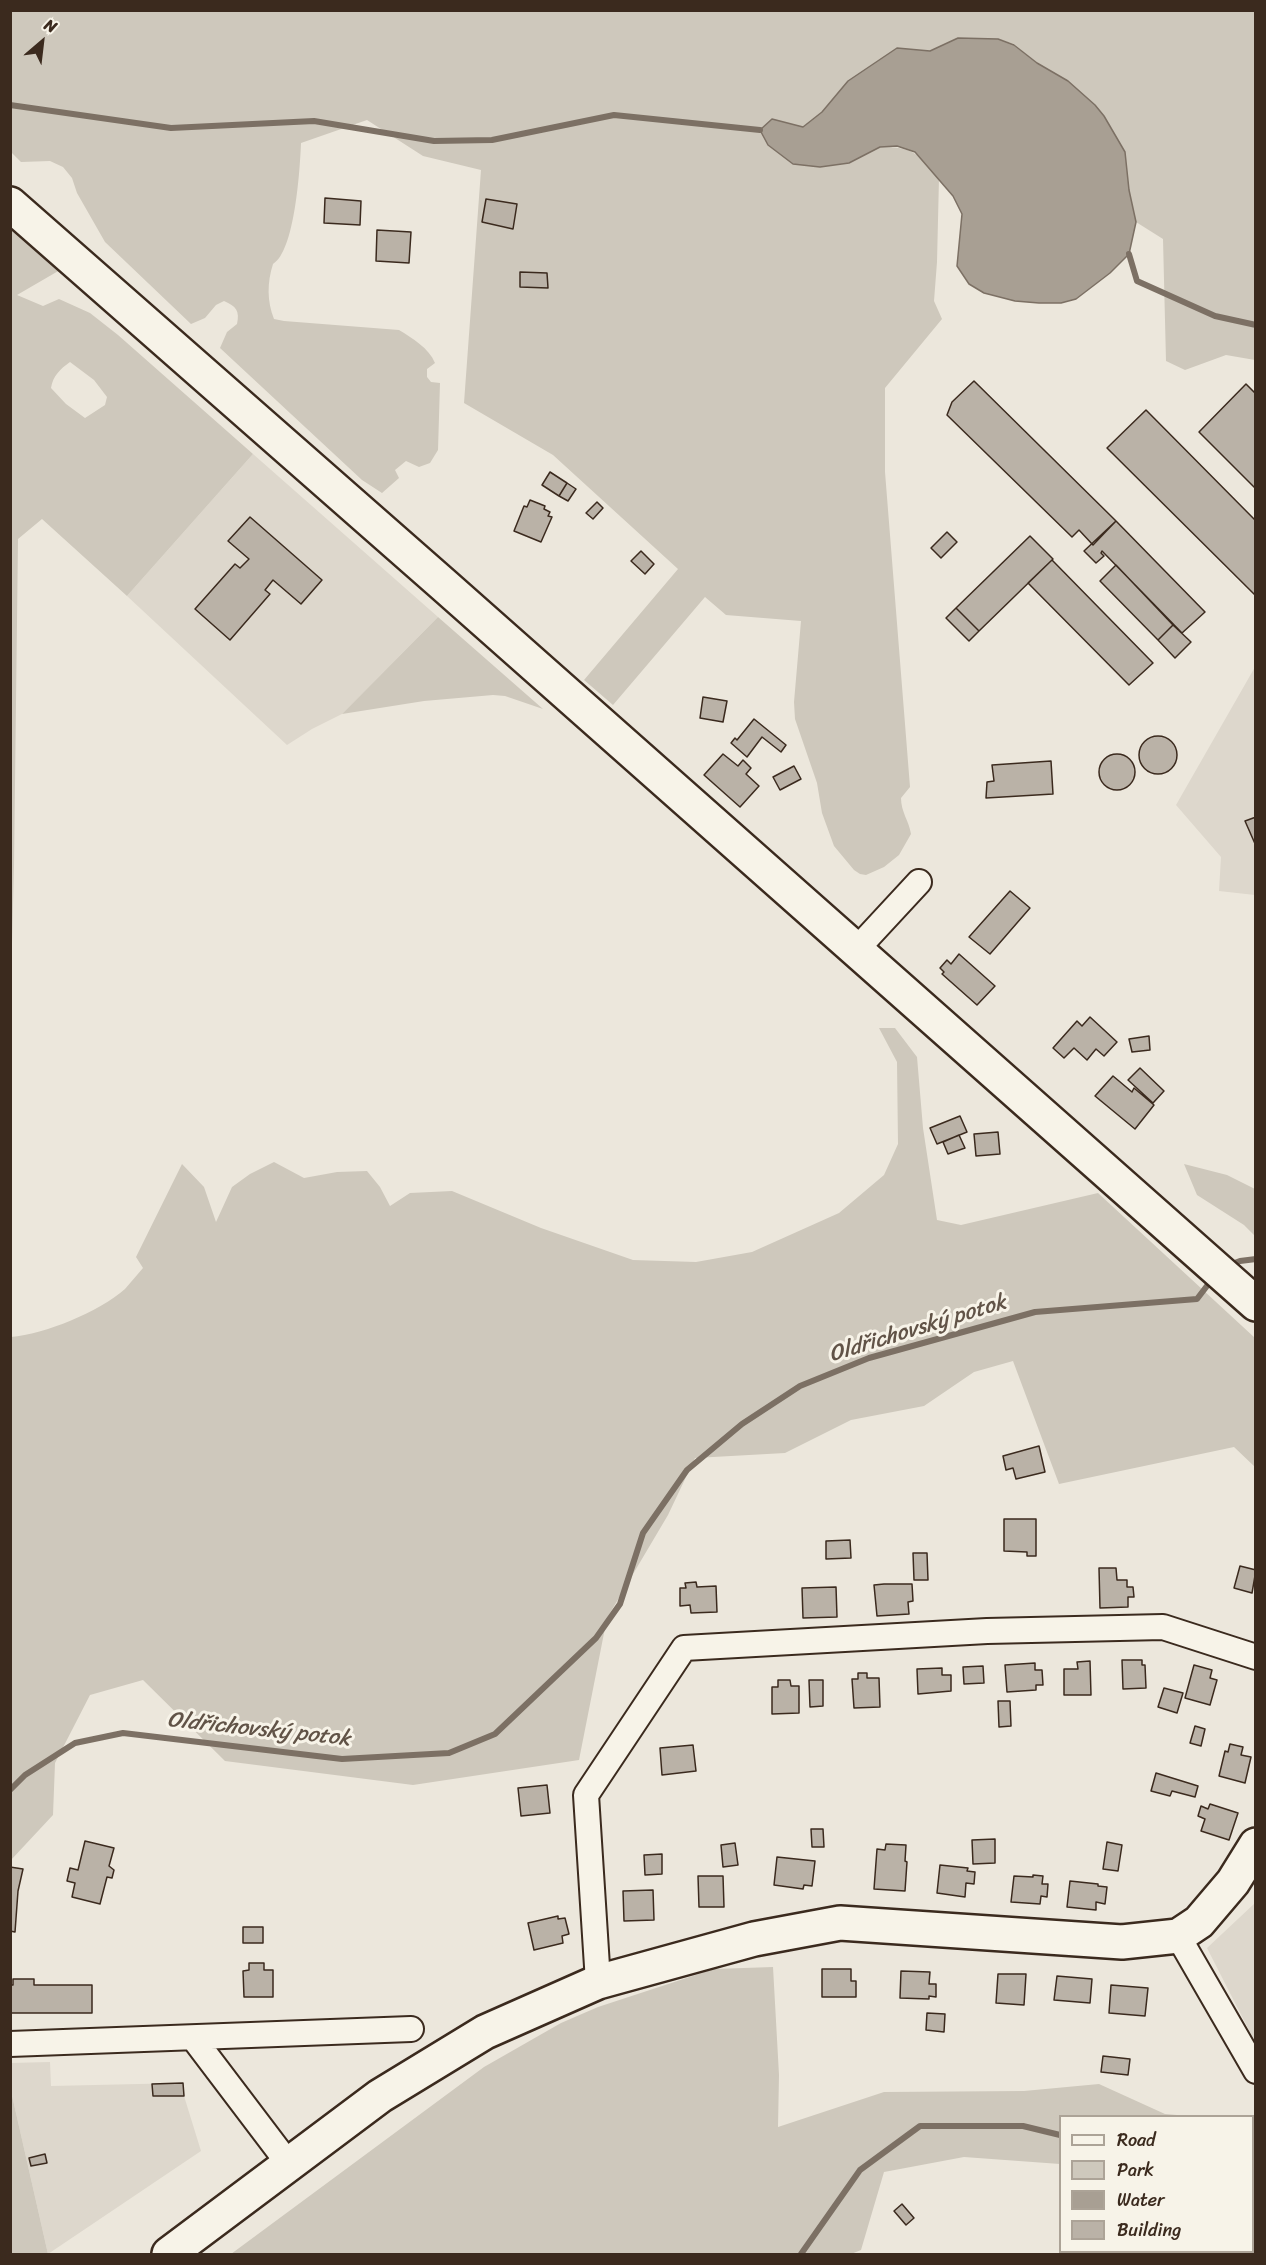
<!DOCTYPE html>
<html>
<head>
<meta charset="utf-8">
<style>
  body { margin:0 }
  #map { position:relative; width:1266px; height:2265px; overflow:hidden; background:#ece7dc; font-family:Sriracha,sans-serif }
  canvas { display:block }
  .frame { position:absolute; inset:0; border:12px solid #3b2a1e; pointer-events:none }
  .legend { position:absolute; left:1059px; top:2115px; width:195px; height:138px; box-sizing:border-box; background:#f7f3e8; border:2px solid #aca397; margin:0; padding:8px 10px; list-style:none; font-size:18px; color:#3b2a1e }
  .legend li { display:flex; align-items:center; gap:12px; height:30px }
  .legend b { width:30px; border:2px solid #aca397 }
  .north { position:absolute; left:12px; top:12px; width:60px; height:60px; -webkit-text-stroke:4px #f7f3e8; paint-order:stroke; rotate:28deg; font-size:16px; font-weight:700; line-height:24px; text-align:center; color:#3b2a1e }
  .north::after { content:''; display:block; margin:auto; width:21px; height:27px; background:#3b2a1e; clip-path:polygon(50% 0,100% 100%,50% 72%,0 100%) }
</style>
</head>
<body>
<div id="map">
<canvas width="1266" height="2265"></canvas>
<div class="frame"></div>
<ul class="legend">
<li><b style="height:8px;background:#f7f3e8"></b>Road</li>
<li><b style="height:16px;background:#cec8bc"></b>Park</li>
<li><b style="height:16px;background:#a89f93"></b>Water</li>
<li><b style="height:16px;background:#bab2a7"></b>Building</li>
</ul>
<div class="north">N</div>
</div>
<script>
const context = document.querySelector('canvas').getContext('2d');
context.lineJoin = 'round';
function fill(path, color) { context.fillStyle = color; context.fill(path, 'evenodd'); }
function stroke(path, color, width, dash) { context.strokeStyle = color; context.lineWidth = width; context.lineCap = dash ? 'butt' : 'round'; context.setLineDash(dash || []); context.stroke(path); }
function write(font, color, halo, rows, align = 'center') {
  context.font = font + ' Sriracha,sans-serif'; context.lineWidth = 6; context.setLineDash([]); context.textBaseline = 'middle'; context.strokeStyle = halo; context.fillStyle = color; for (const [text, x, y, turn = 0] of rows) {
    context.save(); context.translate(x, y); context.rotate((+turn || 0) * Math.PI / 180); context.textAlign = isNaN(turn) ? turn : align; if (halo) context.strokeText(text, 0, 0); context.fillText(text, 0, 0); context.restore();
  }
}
const built = new Path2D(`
  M253,454L438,617L342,714L312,729L287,745L127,596Z
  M1255,667V895L1219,891L1221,857L1176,805Z
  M1255,1903V2042L1207,1948Z
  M50,2062L51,2086L183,2083L184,2096L201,2151L48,2254L11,2091L10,2063Z`);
const green = new Path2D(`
  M11,11H1255V360L1226,355L1185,370L1166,361L1163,239L1136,222L1129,190L1037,63L1014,44L998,39L958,38L930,51L897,48L849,81L822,112L803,127L772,119L880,147C912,146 919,154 939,178L937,262L934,301L942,319L885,388V472L910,787L901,798C901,812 909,821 911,834L899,855L884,867L866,875L860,874L854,870L834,846L822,813L817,783L795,719L794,702L801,621L726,615L705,597L613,705L584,680L678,569L553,455L464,403L481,170L423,156L367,120L301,143C300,169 295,251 273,264C267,283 267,301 274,319L284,321L399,330C412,338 429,348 435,363L427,369V377L431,382L440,383L438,450L430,463L419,467L406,461L395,470L399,478L382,493L362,480L220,348L227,332L237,324C240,311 236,306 224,301L216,305L205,318L191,324L105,242L77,193L72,178L63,167L50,161L21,162L11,152Z
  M11,226L60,270L17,295L43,306L59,299L90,313L118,335L253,454L127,596L42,519L18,539L14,866L11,982ZM70,362L94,380L107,397L105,405L85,418L66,404L51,388C53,376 60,369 70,362Z
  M438,617L543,709L505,696L493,695L424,701L342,714Z
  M879,1028H895L917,1057L923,1128L937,1220L961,1225L1098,1193L1255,1338V1467L1234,1447L1059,1484L1013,1361L974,1372L924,1406L851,1420L785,1453L695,1458L668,1515L607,1618L579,1760L413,1785L225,1761L143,1680L90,1695L55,1763L53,1815L11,1860V1337C45,1334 99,1312 125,1289C131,1282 137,1275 143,1268L136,1257L182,1164L204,1187L216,1222L232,1187L250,1174L274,1162L304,1178L337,1172L367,1171L380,1187L390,1206L410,1193L452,1191L541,1228L633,1260L696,1262L752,1252L839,1213L884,1175L898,1144L897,1062Z
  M1184,1164L1227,1175L1255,1189V1236L1244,1225L1197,1195Z
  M773,1967L779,2075L778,2127L884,2092L1024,2091L1099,2084L1165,2114L1189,2116H1060V2164L964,2157L884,2172L861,2250L851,2254H231L484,2067L561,2023L598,2007L714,1969Z
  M10,2091H11L48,2254H11Z
  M1253,2123H1256L1255,2254H1138L1144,2252H1252Z`);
const water = new Path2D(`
  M958,38L998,39L1014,45L1037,63L1068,81L1095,105L1104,116L1125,152L1129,190L1136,222L1129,254L1110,273L1076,299L1061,303H1039L1015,301L984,293L969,284L957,266L962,214L953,196L915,152L897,146L880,147L849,163L820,167L793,164L768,145L760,130L772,119L803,127L822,112L848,81L897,48L930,51Z`);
const stream = new Path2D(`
  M10,105L171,128L314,121L434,141L492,140L614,115L760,130
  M1129,254L1137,281L1215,316L1256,325
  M1229,1265L1240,1261L1256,1259
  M10,1790L25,1775L75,1743L123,1733L342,1759L449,1753L495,1734L596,1638L620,1604L643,1533L687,1470L742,1424L800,1386L869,1358L1035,1312L1197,1299L1213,1278
  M1252,2198L1256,2200
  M801,2254L860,2170L920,2126H1023L1060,2135`);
const building = new Path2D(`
  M325,198L361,201L360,225L324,223Z
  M486,199L517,204L513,229L482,222Z
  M377,230L411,232L409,263L376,261Z
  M520,272L547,273L548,288L520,287Z
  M974,381L1116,521L1093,545L1079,530L1072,537L947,415L952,402Z
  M1246,384L1256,394V489L1199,432Z
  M1146,410L1256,521V596L1107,448Z
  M550,472L567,483L559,496L542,485Z
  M567,483L576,489L568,501L559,496Z
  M530,500L545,506L544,509L550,512L548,516L552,517L541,542L514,531L524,506L527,507Z
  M597,502L603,508L593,519L586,513Z
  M250,517L322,580L301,604L273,580L265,590L270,594L230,640L195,609L235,564L240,568L249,559L228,541Z
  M1116,521L1205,612L1182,633L1102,551L1101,553L1104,556L1096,563L1084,551Z
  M947,532L957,542L941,558L931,548Z
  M1030,536L1053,559L979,631L956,608Z
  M641,551L654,564L645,574L631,561Z
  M1052,560L1153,663L1129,685L1028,583Z
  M1116,565L1173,625L1158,640L1100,581Z
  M956,608L979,631L969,641L946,618Z
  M1173,625L1191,642L1175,658L1158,640Z
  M703,697L727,701L723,722L700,718Z
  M754,719L786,745L781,752L762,737L747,757L731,743L735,738L737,740Z
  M1139 755a19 19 0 1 1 38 0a19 19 0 1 1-38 0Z
  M723,754L738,766L743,760L751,768L746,774L759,786L740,807L704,775Z
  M1099 772a18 18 0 1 1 36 0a18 18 0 1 1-36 0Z
  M1051,761L1053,794L986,798L987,782L994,781L992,765Z
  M794,766L801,779L780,790L773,777Z
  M1256,817V846L1245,821Z
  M1010,891L1030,908L990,954L969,937Z
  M959,954L995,986L977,1005L942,974L944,972L940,968L947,960L951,964Z
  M1090,1017L1117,1042L1104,1056L1096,1049L1087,1060L1074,1048L1064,1058L1053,1048L1077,1021L1082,1026Z
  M1149,1036L1150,1050L1132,1052L1129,1039Z
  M1140,1068L1164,1091L1153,1103L1128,1080Z
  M1113,1076L1132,1092L1134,1088L1154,1105L1135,1129L1095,1096Z
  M960,1116L967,1132L937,1144L930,1128Z
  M998,1132L1000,1154L976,1156L974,1134Z
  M959,1135L965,1148L948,1154L943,1142Z
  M1039,1446L1045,1472L1016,1479L1013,1468L1006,1470L1003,1456Z
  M1004,1519H1036V1556H1027V1552L1004,1551Z
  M850,1540L851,1558L826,1559V1541Z
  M913,1553H927L928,1580H914Z
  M1240,1566L1256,1570L1252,1593L1234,1588Z
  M1099,1568H1116L1117,1580H1127V1587H1133L1134,1597H1128V1607L1100,1608Z
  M696,1582L697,1587L716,1586L717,1612L691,1613L690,1605L680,1606V1588H686L685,1583Z
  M884,1584H912L913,1601L908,1602L909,1614L877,1616L874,1585Z
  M836,1587L837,1617L803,1618L802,1588Z
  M1122,1660H1142V1665H1145L1146,1688L1123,1689Z
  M1090,1661L1091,1695H1064V1669H1078L1077,1662Z
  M1035,1663V1670H1042L1043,1685H1036V1690L1007,1692L1005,1665Z
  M1194,1665L1212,1670L1210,1678L1217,1680L1210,1705L1185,1698Z
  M983,1666L984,1683L964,1684L963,1667Z
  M942,1668V1675H951V1691L918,1694L917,1669Z
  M858,1673H867V1678H879L880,1707L854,1708L852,1679H858Z
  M778,1680H790L791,1686H799V1713L772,1714V1687H778Z
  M809,1680H823V1706L810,1707Z
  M1164,1688L1183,1693L1177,1713L1158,1707Z
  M998,1701H1010L1011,1726L999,1727Z
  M1195,1726L1205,1729L1201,1746L1190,1743Z
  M1230,1744L1243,1747L1241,1755L1251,1757L1245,1783L1219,1776L1225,1751L1228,1752Z
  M693,1745L696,1771L662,1775L660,1748Z
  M1156,1773L1198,1786L1195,1797L1172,1791L1170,1796L1151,1791Z
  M547,1785L550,1813L521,1816L518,1788Z
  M1210,1804L1238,1813L1229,1840L1201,1831L1205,1819L1198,1816L1201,1806L1208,1809Z
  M811,1829H823L824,1847H812Z
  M995,1839V1863L973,1864L972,1840Z
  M85,1841L114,1848L109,1866L114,1870L112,1878L107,1877L100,1904L72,1897L75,1883L67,1881L70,1868L78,1870Z
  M1107,1842L1122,1845L1118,1871L1103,1869Z
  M735,1843L738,1865L723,1867L721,1845Z
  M886,1844L906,1845L905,1861L907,1862L905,1891L874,1889L877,1849L885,1850Z
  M662,1854V1874L645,1875L644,1855Z
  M777,1857L815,1861L812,1886L804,1885L803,1889L774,1885Z
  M940,1865L968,1868L967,1871L975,1872L974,1884L966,1883L965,1897L937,1893Z
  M10,1867L23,1869L18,1891L15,1932L10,1931Z
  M1033,1875L1043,1876L1042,1884H1048L1047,1897L1041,1896L1040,1904L1011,1902L1014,1876L1033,1877Z
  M698,1876H723L724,1907H699Z
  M1070,1881L1098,1884V1886L1107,1887L1105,1904L1096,1902V1910L1067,1907Z
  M653,1890L654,1920L624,1921L623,1891Z
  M558,1916V1919L565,1918L569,1934L562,1936L563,1943L534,1950L528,1923Z
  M243,1927H263V1943H243Z
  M249,1963H264V1970H273V1997H244L243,1971L249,1970Z
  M822,1969H851V1981H856V1997H822Z
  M901,1971L930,1972L929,1984H936V1997L929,1996V1999L900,1998Z
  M998,1974H1026L1024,2005L996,2003Z
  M1057,1976L1092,1979L1090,2003L1054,2000Z
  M13,1979H34V1985H92V2013H10V1985H13Z
  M1111,1985L1148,1988L1145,2016L1109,2013Z
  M927,2013L945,2014L944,2032L926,2030Z
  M1103,2056L1130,2059L1128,2075L1101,2072Z
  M183,2083L184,2096H153L152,2084Z
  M45,2154L47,2163L31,2166L29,2158Z
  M902,2204L914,2218L906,2225L894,2211Z`);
const street = new Path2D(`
  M856,950L919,882
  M1178,1936L1256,2071
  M598,1982L586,1795L684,1648L987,1631L1163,1627L1256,1657
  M194,2039L288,2163
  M10,2044L411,2029`);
const secondary = new Path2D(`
  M10,204L445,586L1256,1304
  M169,2254L380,2096L485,2032L598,1982L754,1939L840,1923L1122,1942L1178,1936L1199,1922L1233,1882L1256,1845`);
const waterNames = [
  ["Oldřichovský potok",918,1329,-17],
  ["Oldřichovský potok",259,1730,6]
];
fill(built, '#ddd7cc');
fill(green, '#cec8bc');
fill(water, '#a89f93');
stroke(water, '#7c7064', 1.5);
stroke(stream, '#7c7064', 6);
fill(building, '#bab2a7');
stroke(building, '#3b2a1e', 1.5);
stroke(street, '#3b2a1e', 28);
stroke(secondary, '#3b2a1e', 38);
stroke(street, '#f7f3e8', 24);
stroke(secondary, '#f7f3e8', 33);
write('italic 22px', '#615347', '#f7f3e8', waterNames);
</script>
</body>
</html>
